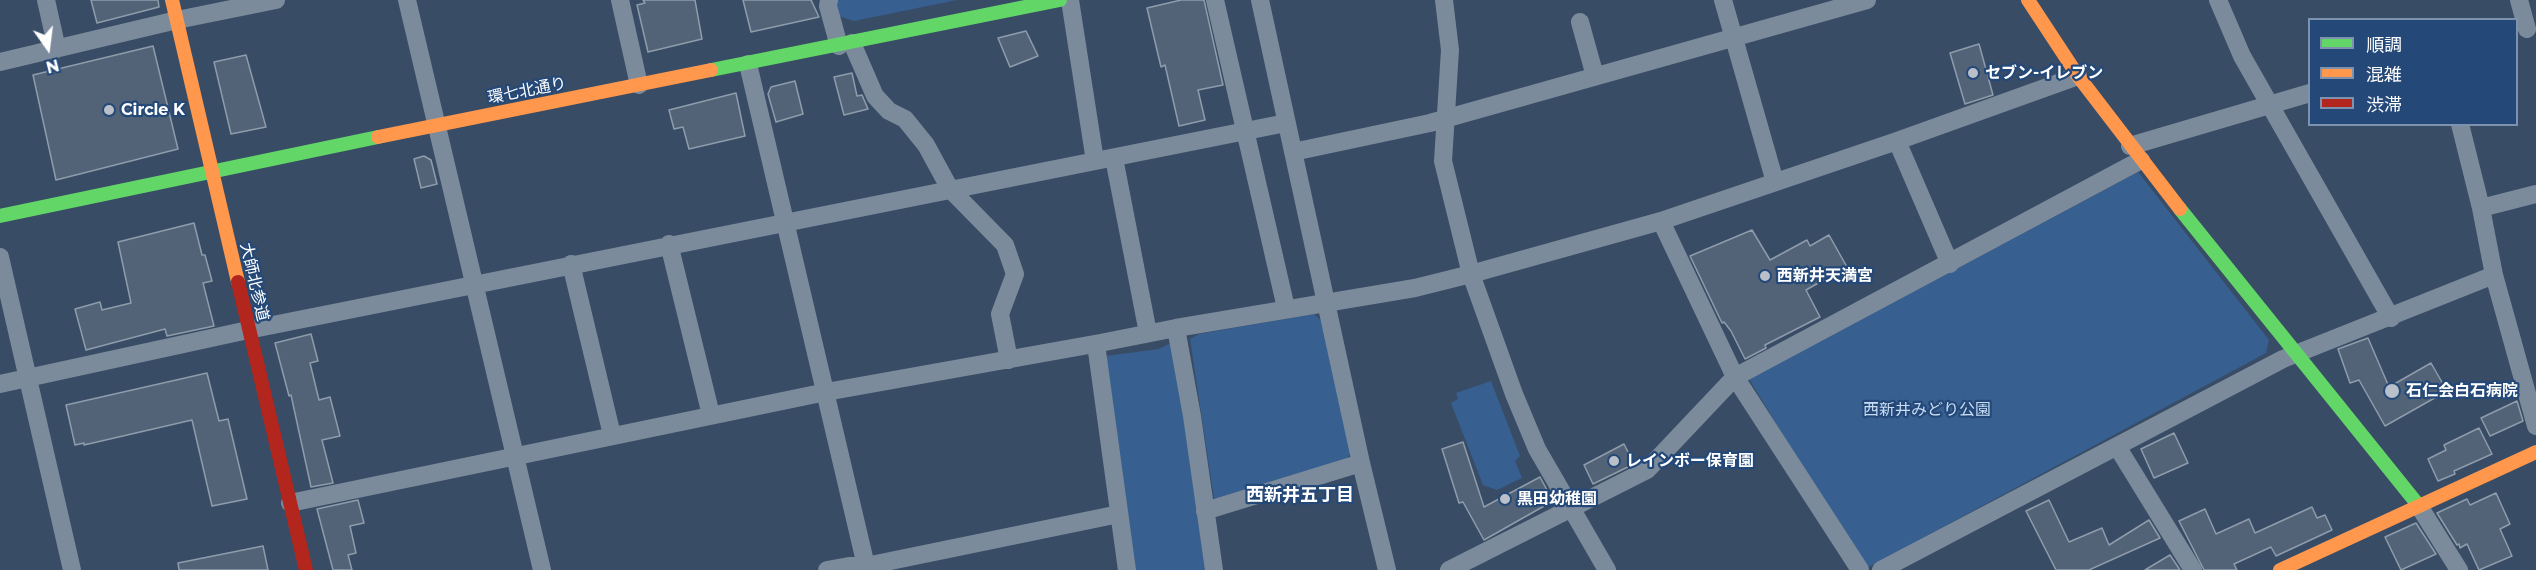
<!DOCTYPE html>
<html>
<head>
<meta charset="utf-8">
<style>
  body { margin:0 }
  #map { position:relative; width:2536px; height:570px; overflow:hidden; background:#384c65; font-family:Montserrat,"Noto Sans JP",sans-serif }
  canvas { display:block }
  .legend { position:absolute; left:2308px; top:18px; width:210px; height:108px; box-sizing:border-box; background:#244979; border:2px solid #7c92af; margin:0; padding:8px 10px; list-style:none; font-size:18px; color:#fff }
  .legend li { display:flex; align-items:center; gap:12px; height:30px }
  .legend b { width:30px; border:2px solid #7c92af }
  .north { position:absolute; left:18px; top:18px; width:60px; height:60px; -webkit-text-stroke:4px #244979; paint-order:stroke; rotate:166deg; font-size:16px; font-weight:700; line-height:24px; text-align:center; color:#fff }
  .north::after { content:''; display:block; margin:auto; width:21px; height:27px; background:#fff; clip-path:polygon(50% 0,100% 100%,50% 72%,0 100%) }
</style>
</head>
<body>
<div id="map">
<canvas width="2536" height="570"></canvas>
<ul class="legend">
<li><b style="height:8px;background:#63d668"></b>順調</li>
<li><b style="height:8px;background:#ff974d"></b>混雑</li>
<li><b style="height:8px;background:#b3261e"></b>渋滞</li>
</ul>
<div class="north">N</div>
</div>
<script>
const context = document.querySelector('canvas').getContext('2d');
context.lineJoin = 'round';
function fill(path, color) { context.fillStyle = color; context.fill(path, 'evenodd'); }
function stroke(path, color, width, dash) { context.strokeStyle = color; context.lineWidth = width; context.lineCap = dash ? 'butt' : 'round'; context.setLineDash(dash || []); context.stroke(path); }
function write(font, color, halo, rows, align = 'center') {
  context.font = font + ' Montserrat,"Noto Sans JP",sans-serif'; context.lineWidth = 4.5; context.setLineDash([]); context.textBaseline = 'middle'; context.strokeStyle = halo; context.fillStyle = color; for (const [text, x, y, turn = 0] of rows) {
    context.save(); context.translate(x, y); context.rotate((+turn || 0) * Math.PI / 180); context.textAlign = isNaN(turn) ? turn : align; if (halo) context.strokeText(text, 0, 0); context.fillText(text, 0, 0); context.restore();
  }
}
const green = new Path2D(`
  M837,0H957L854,21L839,16Z
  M2138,172L2269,340L2266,353L1865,569L1749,379Z
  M1314,314L1323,322L1352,451L1347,459L1214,499L1190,339L1199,334Z
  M1171,343L1174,345L1205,570H1136L1106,356L1159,349Z
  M1491,381L1520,456L1515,461L1522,478L1497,490L1483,485L1451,403L1458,399L1456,393Z`);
const building = new Path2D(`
  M91,0H158L159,7L97,23Z
  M643,0H695L702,39L648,52L637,5L645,3Z
  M743,0H811L819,17L751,32Z
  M1181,0H1204L1223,85L1198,90L1205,120L1179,126L1165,65L1161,67L1147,8Z
  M1026,31L1038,56L1010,67L998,38Z
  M1979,44L1993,95L1965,104L1950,53Z
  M153,46L178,149L56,180L33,75Z
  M246,55L266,127L231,134L214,62Z
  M852,73L857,96L862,95L868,109L844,115L834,77Z
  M795,81L803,114L776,122L768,94L771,87Z
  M736,93L745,136L689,149L683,127L674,129L669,110Z
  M424,156L431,160L437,184L421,188L414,159Z
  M194,223L202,255H205L212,281L203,283L214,326L167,336L165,329L86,350L75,309L100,302L102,310L131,303L118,242Z
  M1752,230L1770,260L1807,240L1810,246L1829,235L1847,267L1806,290L1820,317L1765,345L1766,348L1745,359L1731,331L1724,322L1722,323L1690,256Z
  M311,334L318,361L310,363L319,400L330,397L340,436L322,440L333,483L311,487L291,395L289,396L275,343Z
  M2368,338L2389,387L2431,363L2447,391L2385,426L2359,380L2350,383L2338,349Z
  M207,373L219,421L228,419L247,499L212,506L192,420L84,445V443L75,445L66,405Z
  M2517,401L2523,421L2490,436L2481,418Z
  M2479,428L2492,454L2454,471L2455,474L2438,481L2428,459L2446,450L2444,445Z
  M2174,433L2188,463L2154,478L2141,449Z
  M1463,442L1484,507L1540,477L1553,501L1484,540L1463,502L1459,503L1442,449Z
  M1624,444L1634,464L1593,484L1584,465Z
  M2496,493L2510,524L2500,529L2512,556L2479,570L2467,544L2460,548L2459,544L2457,545L2437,513L2467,499L2470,505Z
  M358,500L364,523L350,526L356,553L348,555L352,570H333L317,509Z
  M2049,500L2069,542L2102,528L2109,545L2149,520L2160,538L2089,570H2056L2026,511Z
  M2312,507L2317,518L2325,515L2332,530L2276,556L2271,547L2234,564L2237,570H2204L2179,521L2205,509L2216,534L2249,519L2255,533Z
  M2416,523L2436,554L2401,570L2385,537Z
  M263,546L268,570H179L178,563Z
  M2170,555L2180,570H2145Z`);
const street = new Path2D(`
  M46,0L57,49
  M407,0L542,570
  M620,0L639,85
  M829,0L828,6L839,46
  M1070,0L1095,161
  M1215,0L1286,308
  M1260,0L1361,463L1387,570
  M1444,0L1450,50L1443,161L1471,274L1514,394L1537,449L1607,570
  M1723,0L1775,182
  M2218,0L2242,56L2391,318
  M2519,0L2527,29
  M1580,22L1595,76
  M852,43L875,96L889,111L905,119L926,145L950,189L1005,245L1015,274L1000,314L1009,360
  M0,62L177,20L276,0
  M748,64L867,570
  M2460,124L2481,208L2494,275L2536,426
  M1897,141L1950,264
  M2130,146L2310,93
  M1293,152L1430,123L1867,0
  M1114,158L1148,333
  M2481,208L2536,194
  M1661,221L1735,377L1860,570
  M669,244L711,415
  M0,257L72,570
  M571,264L612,435
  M1176,328L1192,416L1214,570
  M1096,344L1127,570
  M0,384L248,330L1286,123
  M2118,448L2193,570
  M290,503L826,392L1100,343L1176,328L1415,288L1471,274L1661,221L1897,141L2078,76
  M2419,506L2459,570
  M1205,511L1361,463
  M827,570L849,566H866L1119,514
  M1449,570L1647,470L1735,377L2141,160
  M1881,570L2283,359L2494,275`);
const fast = new Path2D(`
  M711,70L1060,0
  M2180,209L2419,506
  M0,216L378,137`);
const slow = new Path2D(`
  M172,0L238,282
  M2028,0L2078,76L2180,209
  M378,137L711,70
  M2280,570L2536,452`);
const jam = new Path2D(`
  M238,282L306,570`);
const markers = [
  [1973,73,6,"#b9c0c9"],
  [109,110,6,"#b9c0c9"],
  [1765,276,6,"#b9c0c9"],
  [2392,391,8,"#b9c0c9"],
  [1614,461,6,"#b9c0c9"],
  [1505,499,6,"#b9c0c9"]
];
const poiNames = [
  ["セブン-イレブン",1985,73],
  ["Circle K",121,110],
  ["西新井天満宮",1777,276],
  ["石仁会白石病院",2406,391],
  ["レインボー保育園",1626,461],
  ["黒田幼稚園",1517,499]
];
const streetNames = [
  ["環七北通り",527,91,-11],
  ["大師北参道",254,282,77]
];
const parkNames = [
  ["西新井みどり公園",1927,410]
];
const neighbourhoodNames = [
  ["西新井五丁目",1300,496]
];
fill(green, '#375f90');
fill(building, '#526378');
stroke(building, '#8f9cab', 1.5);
stroke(street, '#7c8b9c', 18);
stroke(fast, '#63d668', 14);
stroke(slow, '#ff974d', 14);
stroke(jam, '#b3261e', 14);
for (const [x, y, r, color] of markers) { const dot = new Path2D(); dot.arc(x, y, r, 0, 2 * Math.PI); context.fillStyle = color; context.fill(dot); stroke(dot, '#244979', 2); }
write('bold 16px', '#fff', '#244979', poiNames, 'left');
write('16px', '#fff', '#244979', streetNames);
write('16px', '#c8dcf3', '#244979', parkNames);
write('bold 18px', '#fff', '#244979', neighbourhoodNames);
</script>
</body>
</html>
